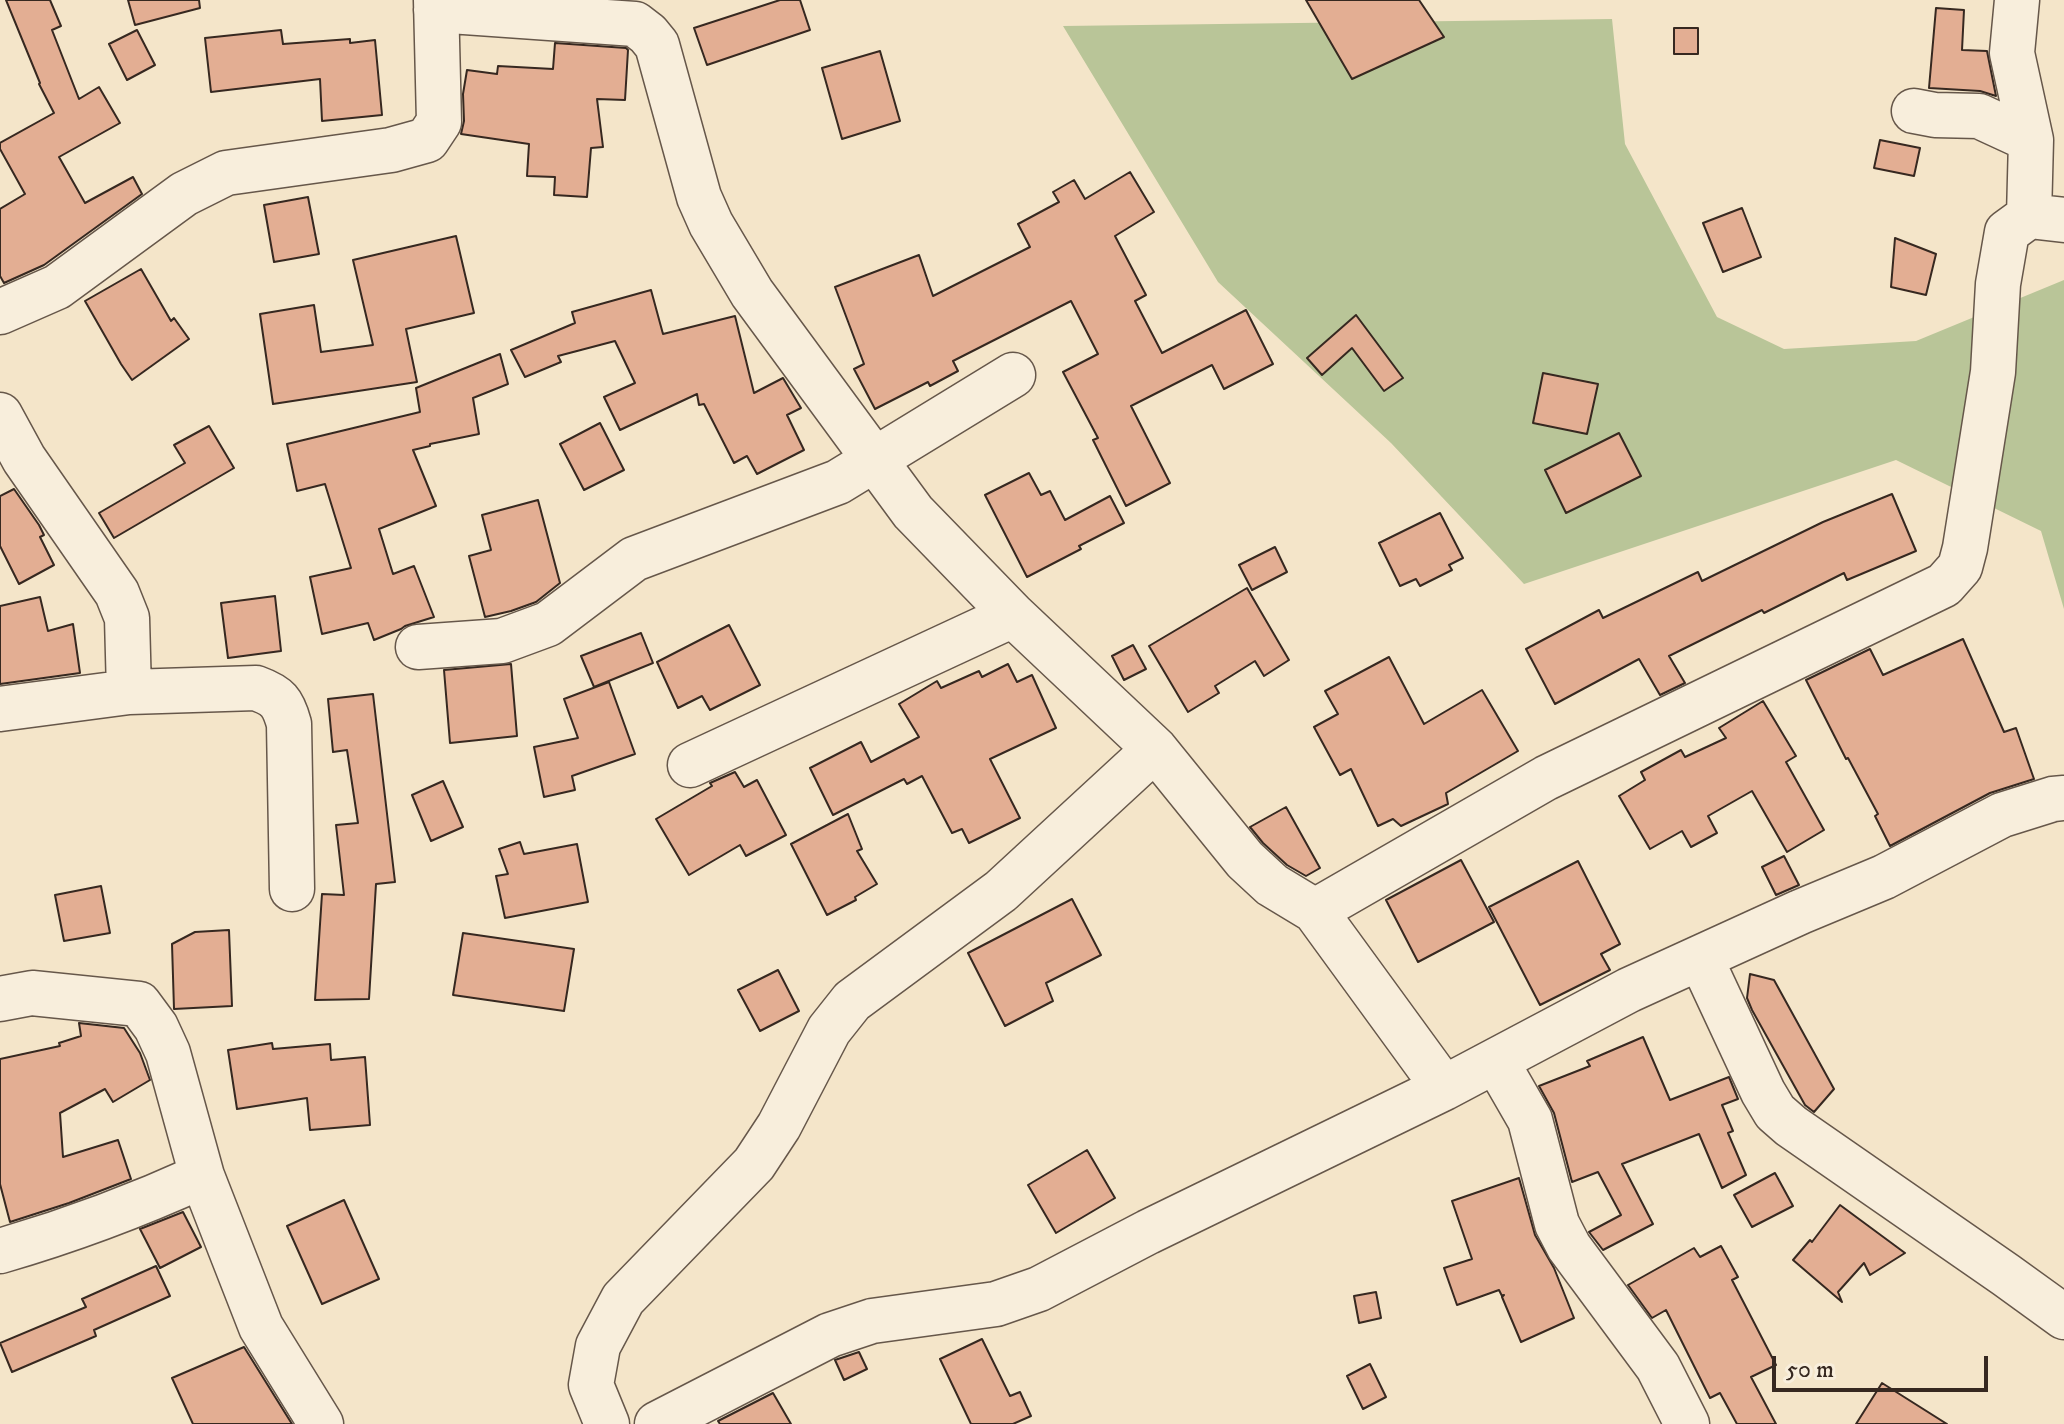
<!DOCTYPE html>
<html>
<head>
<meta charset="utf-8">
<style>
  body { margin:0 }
  #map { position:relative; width:2064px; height:1424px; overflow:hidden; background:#f4e5c9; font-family:"IM FELL DW Pica",serif }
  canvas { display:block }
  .scale { position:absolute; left:1772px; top:1356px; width:216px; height:36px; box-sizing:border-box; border:4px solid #362820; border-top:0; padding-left:10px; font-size:24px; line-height:28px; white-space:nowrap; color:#362820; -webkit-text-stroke:6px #f8eedc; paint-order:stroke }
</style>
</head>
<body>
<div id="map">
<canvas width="2064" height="1424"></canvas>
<div class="scale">50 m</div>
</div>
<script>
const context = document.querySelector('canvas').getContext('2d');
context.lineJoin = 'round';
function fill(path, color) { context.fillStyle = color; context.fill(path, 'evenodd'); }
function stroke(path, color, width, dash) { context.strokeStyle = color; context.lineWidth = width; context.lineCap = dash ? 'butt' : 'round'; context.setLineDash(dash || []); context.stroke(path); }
const green = new Path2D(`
  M1612,19L1625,144L1717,317L1784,349L1916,341L2064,280V609L2041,531L1896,460L1524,584L1391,443L1218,282L1063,26Z`);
const building = new Path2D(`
  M6,0H50L61,26L52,30L79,99L99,87L120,123L59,157L85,203L133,177L142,194L44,265L4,283L0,276V209L25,194L0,149V143L54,113L39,84L40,83Z
  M128,0H199L200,8L135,25Z
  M780,0H800L810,30L707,65L694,28Z
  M1306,0H1419L1444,37L1352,79Z
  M1936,8L1964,10L1962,50L1987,51L1996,96L1980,91L1929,88Z
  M1674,28H1698V54H1674Z
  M137,30L155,65L127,80L109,44Z
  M281,30L283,44L350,39V43L375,40L382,115L322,121L320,79L211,92L205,38Z
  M555,43L626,48L628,50L625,100L597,99L603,147L591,148L587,197L554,195L555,177L527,176L529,144L461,134L464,121L463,94L467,70L497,74L498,66L553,69Z
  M880,51L900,121L842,139L822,68Z
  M1880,140L1920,148L1914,176L1874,168Z
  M1130,172L1154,212L1115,236L1146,295L1135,301L1162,353L1246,310L1273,364L1224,389L1212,365L1131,406L1170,483L1126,506L1093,440L1098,438L1063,372L1098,354L1071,301L953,361L958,371L930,386L928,382L875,409L854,369L864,364L835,287L919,255L933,296L1030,247L1018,224L1059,202L1053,192L1074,180L1085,199Z
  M308,197L319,254L274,262L264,205Z
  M1742,208L1761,257L1723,272L1703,223Z
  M456,236L474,313L406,329L417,382L273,404L260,314L314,305L321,352L373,345L353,260Z
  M1895,238L1936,254L1926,295L1891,287Z
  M141,269L171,321L174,318L189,339L132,380L121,364L85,301Z
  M651,290L663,334L735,316L754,393L783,378L801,408L787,415L804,450L757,474L747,456L734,463L704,404L699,405L697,394L620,430L604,397L635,383L615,341L558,356L561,362L525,377L511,350L575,323L572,312Z
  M1356,315L1403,378L1384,391L1352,348L1322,375L1307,358Z
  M500,354L508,384L473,398L479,434L430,444V446L413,450L436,506L379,529L393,574L414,566L434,617L405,626L401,629L374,640L368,623L322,634L310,577L351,568L325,484L297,491L287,444L420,412L416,388Z
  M1543,373L1598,384L1587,434L1533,423Z
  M600,423L624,470L584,490L560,444Z
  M209,426L234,468L114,538L99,513L185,463L174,445Z
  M1619,433L1641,476L1566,513L1545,470Z
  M1029,473L1041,495L1050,491L1065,520L1110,496L1124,523L1079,546L1081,549L1027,577L985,495Z
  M14,489L39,525L44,535L40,537L54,565L19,584L0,546V496Z
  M1892,494L1916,551L1847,580L1844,573L1764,613L1762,610L1669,656L1685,683L1660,695L1639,659L1555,704L1526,649L1599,610L1603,618L1698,572L1702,581L1823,522Z
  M538,500L560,583L536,602L511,611L485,617L469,556L491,550L482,515Z
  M1440,513L1463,558L1449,565L1452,570L1420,586L1416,579L1400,586L1379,543Z
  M1275,547L1287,572L1252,590L1239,565Z
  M1247,588L1289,660L1264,676L1255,661L1215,686L1219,693L1188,712L1149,646Z
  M275,596L281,651L228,658L221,603Z
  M40,597L48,631L73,624L80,673L0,684V606Z
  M729,625L760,685L710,710L702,696L678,708L657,662Z
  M641,633L653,663L594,687L581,656Z
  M1963,639L2004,732L2016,728L2034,779L1990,793L1890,846L1875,816L1878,814L1848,758L1846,759L1806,680L1870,649L1883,675Z
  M1133,645L1146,669L1124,680L1112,656Z
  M1389,657L1424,724L1482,690L1518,751L1446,793L1448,804L1401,826L1393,819L1378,826L1351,769L1340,775L1314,727L1338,714L1325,691Z
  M511,664L517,736L450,743L444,670Z
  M1008,664L1017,682L1032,675L1056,728L990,759L1020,818L969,843L962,829L952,833L922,776L907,784L904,779L833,815L810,768L861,742L871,762L919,737L899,704L937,681L941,688L979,671L982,677Z
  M609,682L635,754L572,776L575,790L544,797L534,747L578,738L564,699Z
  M373,694L395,882L376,884L369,999L315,1000L322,894L344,895L336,825L358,823L347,750L333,752L328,699Z
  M1763,701L1796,756L1786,762L1824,830L1787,852L1752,791L1708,816L1717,833L1691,847L1682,831L1650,849L1619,796L1645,780L1641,772L1681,750L1685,757L1726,738L1719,728Z
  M735,772L744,787L757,780L786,835L746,856L740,845L689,875L656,819L712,786L710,783Z
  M443,781L463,827L431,841L412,795Z
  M1286,807L1320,868L1306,876L1287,865L1263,843L1250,827Z
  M848,814L862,849L857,851L877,884L855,897L856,900L827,915L791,844Z
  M520,842L524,854L577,844L588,902L505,918L496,876L508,874L499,849Z
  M1784,856L1799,885L1776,895L1762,867Z
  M1461,860L1494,922L1418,962L1386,900Z
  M1578,861L1620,944L1601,954L1610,970L1540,1005L1489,907Z
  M101,886L110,933L64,941L55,895Z
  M1072,899L1101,955L1046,983L1053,1001L1005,1026L968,953Z
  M229,930L232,1006L174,1009L172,944L195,932Z
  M463,933L574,949L564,1011L453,995Z
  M778,970L799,1011L760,1031L738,990Z
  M1750,974L1774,980L1834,1089L1814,1112L1805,1105L1752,1010L1747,998Z
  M79,1023L124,1028L140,1053L150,1080L113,1102L105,1089L60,1113L63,1157L118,1140L131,1179L69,1203L10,1222L0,1184V1059L60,1046L59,1043L81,1036Z
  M1643,1037L1670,1100L1729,1077L1738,1099L1722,1105L1733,1131L1728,1133L1746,1175L1722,1188L1699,1134L1622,1164L1653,1224L1603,1250L1589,1232L1621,1215L1598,1172L1572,1182L1554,1113L1539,1086L1590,1066L1587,1061Z
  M272,1043L273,1049L330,1044L331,1060L365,1057L370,1125L310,1130L307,1098L237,1109L228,1050Z
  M1087,1150L1115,1198L1056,1233L1028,1185Z
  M1775,1173L1793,1206L1752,1227L1734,1195Z
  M1519,1178L1535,1235L1554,1268L1574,1318L1521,1342L1502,1297L1504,1295L1502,1296L1499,1290L1457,1305L1444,1268L1472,1259L1452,1201Z
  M344,1200L379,1279L322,1304L287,1226Z
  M1840,1205L1905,1253L1870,1275L1864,1263L1838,1292L1842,1302L1793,1260L1810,1240L1812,1242Z
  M183,1212L201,1247L160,1268L140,1229Z
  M1721,1246L1738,1277L1732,1280L1776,1365L1751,1377L1776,1424H1737L1720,1393L1710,1398L1666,1310L1652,1318L1628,1285L1694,1248L1700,1257Z
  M156,1266L170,1296L94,1330L96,1336L12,1372L0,1343L86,1307L82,1299Z
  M1376,1292L1381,1318L1359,1323L1354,1296Z
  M982,1339L1010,1396L1020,1392L1031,1416L1013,1424H971L940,1359Z
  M244,1347L292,1424H193L172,1378Z
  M859,1352L867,1369L844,1380L835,1360Z
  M1370,1364L1386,1397L1363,1409L1347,1376Z
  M1882,1383L1947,1424H1856Z
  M773,1393L791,1424H720L718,1421Z`);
const minor = new Path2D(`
  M2017,0L2012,53L2031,140L2029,216L2064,220
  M436,10L635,24L648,34L657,45L699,197L711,224L752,293L913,512L1013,615L1155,749L1245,860L1272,885L1315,911L1444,1088
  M1914,111L1935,115L1979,116L2031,140
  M0,312L57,287L184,194L226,173L391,150L427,140L439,122L436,0
  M0,415L24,459L117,593L127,618L129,692
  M418,647L502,641L548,624L634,559L838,482L1013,375
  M0,709L129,692L256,688C278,696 283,702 289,724L292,889
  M690,765L1013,615
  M1315,911L1546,778L1944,585L1960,567L1965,548L1993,372L1998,284L2007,232L2029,216
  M1701,959L1763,1092L1775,1112L1791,1126L2006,1275L2064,1317
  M0,999L32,993L139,1004L156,1027L168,1053L202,1176L261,1327L321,1424
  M1496,1061L1530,1120L1557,1224L1569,1247L1658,1367L1687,1424
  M0,1251C69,1231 136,1206 202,1176
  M607,1424L591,1385L598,1346L623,1299L754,1164L779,1126L829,1030L852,1001L1001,891L1155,749
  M657,1424L830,1335L872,1321L996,1304L1039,1289L1148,1232L1444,1088L1629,990L1800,912L1884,877L2002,815L2053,799L2064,798`);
fill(green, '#b9c598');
fill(building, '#e3ae93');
stroke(building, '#362820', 2);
stroke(minor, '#66574a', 47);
stroke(minor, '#f8eedc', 44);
</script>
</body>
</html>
